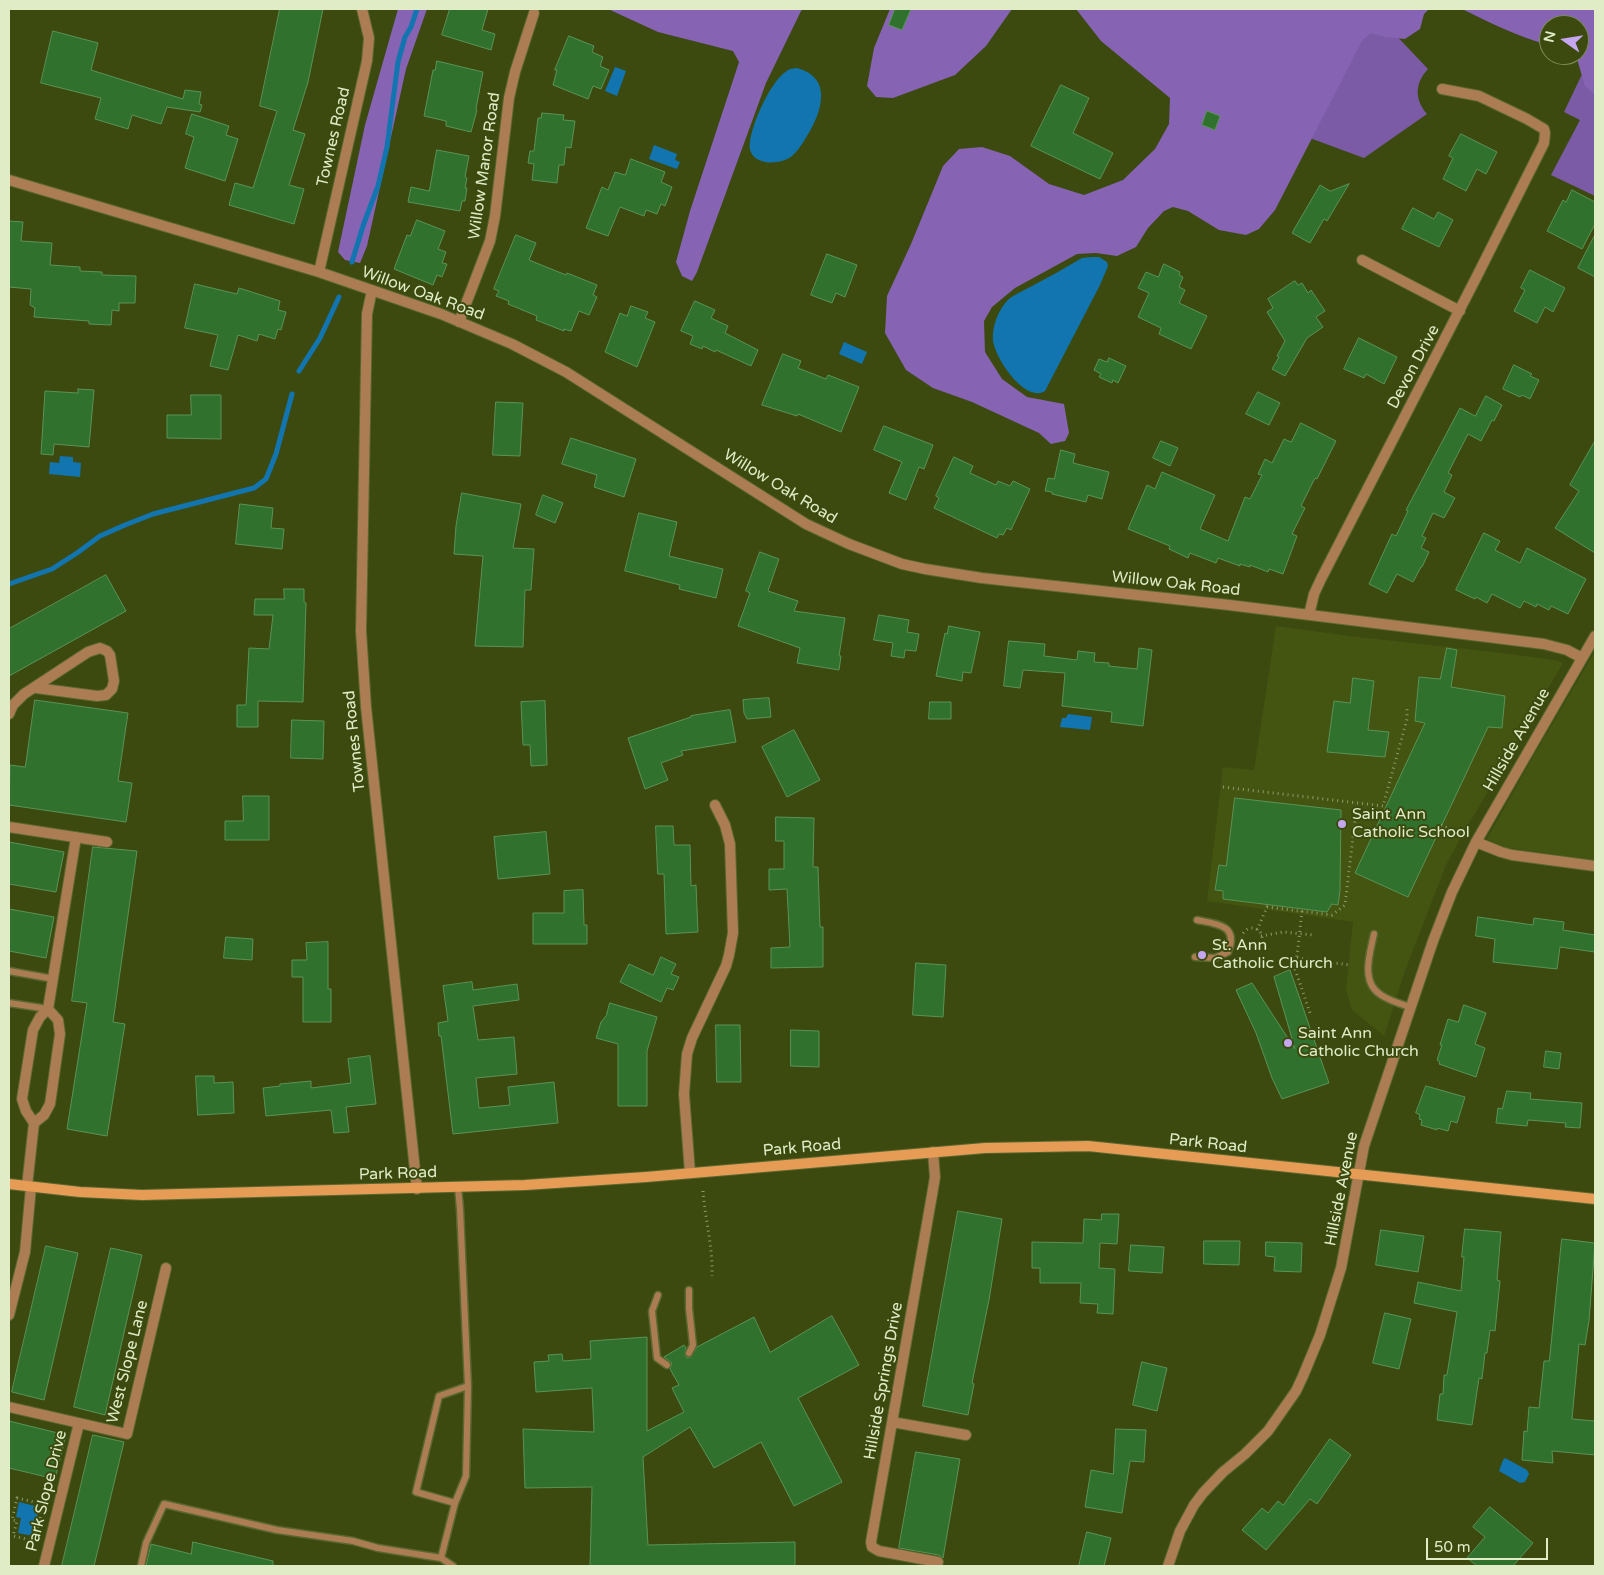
<!DOCTYPE html>
<html>
<head>
<meta charset="utf-8">
<style>
  body { margin:0 }
  #map { position:relative; width:1604px; height:1575px; overflow:hidden; background:#3c4a0f; font-family:"Varela Round",sans-serif }
  canvas { display:block }
  .frame { position:absolute; inset:0; border:10px solid #dfecc6; pointer-events:none }
  .north { position:absolute; left:1539px; top:15px; width:50px; height:50px; box-sizing:border-box; background:#3c4a0f; border:1px solid #7d8b58; border-radius:50%; rotate:283deg; font-size:14px; font-weight:700; line-height:20px; text-align:center; color:#dfecc6 }
  .north::after { content:''; display:block; margin:auto; width:18px; height:22px; background:#c5a7f1; clip-path:polygon(50% 0,100% 100%,50% 72%,0 100%) }
  .scale { position:absolute; left:1426px; top:1538px; width:122px; height:22px; box-sizing:border-box; border:2px solid #dfecc6; border-top:0; padding-left:6px; font-size:15px; line-height:18px; white-space:nowrap; color:#dfecc6; -webkit-text-stroke:4px #3c4a0f; paint-order:stroke }
</style>
</head>
<body>
<div id="map">
<canvas width="1604" height="1575"></canvas>
<div class="frame"></div>
<div class="north">N</div>
<div class="scale">50 m</div>
</div>
<script>
const context = document.querySelector('canvas').getContext('2d');
context.lineJoin = 'round';
function fill(path, color) { context.fillStyle = color; context.fill(path, 'evenodd'); }
function stroke(path, color, width, dash) { context.strokeStyle = color; context.lineWidth = width; context.lineCap = dash ? 'butt' : 'round'; context.setLineDash(dash || []); context.stroke(path); }
function write(font, color, halo, rows, align = 'center') {
  context.font = font + ' "Varela Round",sans-serif'; context.lineWidth = 4; context.setLineDash([]); context.textBaseline = 'middle'; context.strokeStyle = halo; context.fillStyle = color; for (const [text, x, y, turn = 0] of rows) {
    context.save(); context.translate(x, y); context.rotate((+turn || 0) * Math.PI / 180); context.textAlign = isNaN(turn) ? turn : align; if (halo) context.strokeText(text, 0, 0); context.fillText(text, 0, 0); context.restore();
  }
}
const built = new Path2D(`
  M1276,626L1350,636L1494,652L1555,660L1563,663L1460,839L1446,865L1405,971L1384,1036L1352,1010L1346,989L1353,922L1207,901L1223,767L1254,770Z
  M1595,651V860L1509,848L1495,843L1487,839L1534,755Z`);
const green = new Path2D(`
  M1371,9L1428,69C1415,83 1414,99 1427,114L1364,158L1307,137Z
  M1595,47V196L1551,175L1580,120L1564,112Z`);
const forest = new Path2D(`
  M398,9H427L406,69L367,246L360,263L345,260L338,252L365,125Z
  M608,9H802L766,83L697,272L692,281L682,276L676,262L690,211L739,62L733,51L658,32Z
  M890,9H1012L986,46L955,75L893,98L876,97L867,86L874,48Z
  M1076,9H1429L1424,14L1420,29L1405,39L1385,37L1371,33L1362,41L1275,210L1259,229L1246,235L1219,230L1188,211L1173,207L1164,211L1148,228L1136,247L1117,256L1096,253L1077,254L1015,288L992,307L984,321L985,352L1002,379L1027,397L1064,404L1069,433L1065,441L1051,444L1039,433L972,402L933,388L906,370L885,333L887,296L911,244L943,166L959,149L982,147L1010,156L1049,184L1084,195L1123,180L1155,149L1169,124L1170,98L1101,41Z
  M1462,9H1595V95L1585,86L1577,59L1572,55H1579V25H1549V45C1518,37 1491,23 1462,9Z`);
const water = new Path2D(`
  M615,67L626,71L617,96L605,91Z
  M797,68C831,77 823,108 810,131C805,139 800,149 792,156C778,167 746,165 750,142C752,123 772,77 790,69C790,69 796,68 797,68Z
  M654,145L677,154L675,160L680,162L677,169L649,159Z
  M1091,257H1099L1107,262L1108,266L1100,285L1045,391C1026,403 998,362 994,345C990,331 998,309 1009,299C1015,294 1025,290 1032,286C1049,277 1065,268 1082,258Z
  M844,342L867,352L862,364L839,354Z
  M60,456L73,457V462L81,463L80,477L49,474L50,462L59,463Z
  M1068,714L1092,717L1090,730L1060,727L1062,718H1066Z
  M1505,1458L1527,1470L1529,1474L1525,1482L1520,1483L1499,1471L1503,1460Z
  M19,1502L39,1507L33,1536L18,1533L21,1518L16,1517Z`);
const stream = new Path2D(`
  M352,262L363,226L378,186L387,147L398,62L405,37L411,27L417,9
  M299,371L320,338L339,297
  M9,584L52,569L77,553L100,536L125,525L153,514L254,488L266,479L276,454L292,394`);
const building = new Path2D(`
  M280,9H323L308,82L293,130L305,134L289,185L304,189L294,224L229,205L235,183L253,188L277,111L260,106Z
  M450,9H488L482,30L495,34L491,50L442,35Z
  M895,9H911L902,30L889,25Z
  M53,31L98,43L91,70L183,99L185,90L201,92L199,104L202,105L200,112L167,107L161,124L132,115L128,129L95,119L101,98L41,83Z
  M569,36L594,46L592,52L603,57L600,66L609,70L601,89L593,86L588,99L553,85L557,70H555Z
  M437,61L483,72L476,109L477,110L471,132L446,126V121L424,116L433,70H435Z
  M1061,85L1089,98L1073,133L1113,153L1100,179L1031,146Z
  M1207,111L1220,116L1215,130L1202,125Z
  M542,113L564,115L563,120L575,121L571,148L566,147L564,165H559L557,183L532,180L534,164L528,163L530,151H534L538,118H541Z
  M192,114L229,126L226,135L238,139L225,181L185,168L194,137L186,134Z
  M1461,134L1497,152L1486,174L1477,169L1466,191L1443,179L1453,158L1449,156Z
  M437,150L469,156L465,177L467,178L465,188H467L465,201H462L460,211L408,202L411,187L429,191Z
  M631,159L665,172L661,182L672,187L665,206L661,204L657,214L646,210L644,216L620,207L608,236L586,228L602,187L608,190L615,172L625,175Z
  M1349,184L1327,221L1324,219L1310,243L1292,233L1320,185L1330,191Z
  M1572,190L1595,202V224L1582,249L1547,231L1563,200L1566,202Z
  M1413,208L1434,219L1438,212L1453,220L1439,247L1402,229Z
  M417,220L445,231L438,249L446,252L442,263L447,264L442,277L437,275L433,285L394,269L407,235L410,236Z
  M9,221L23,222L21,241L52,243L50,265L80,267V271L102,272V275L136,276L135,303H119V311L112,310L111,325L89,324V321L34,317L35,308L30,305L31,289L9,287Z
  M516,235L536,243L529,260L566,275L567,273L597,285L593,295L597,297L589,315L579,311L571,331L564,329V331L536,320L537,316L508,304L509,301L496,296L499,291L494,289Z
  M1595,235V277L1578,268Z
  M827,254L857,265L845,297L836,293L832,303L811,295Z
  M1164,264L1180,272L1179,275L1183,277L1179,287L1185,290L1179,303L1207,316L1191,349L1159,334L1161,328L1138,317L1149,293L1138,288L1146,272L1158,277Z
  M1530,270L1565,288L1553,312L1545,307L1537,323L1514,311L1525,290L1521,288Z
  M1295,281L1298,285L1302,283L1308,293L1311,290L1325,311L1316,317L1323,327L1307,338L1285,376L1272,369L1279,357L1277,356L1285,341L1267,312L1273,308L1268,299Z
  M195,284L237,294L239,288L280,301L278,310L286,312L281,330L278,329L275,339L259,334L257,341L238,335L228,370L210,366L218,335L185,328Z
  M695,301L715,310L711,318L728,326L725,333L758,350L751,366L716,350L715,352L703,346L702,349L690,344L693,336L681,331Z
  M631,306L648,312L645,318L655,322L637,367L605,352L620,313L627,316Z
  M1359,338L1397,357L1384,384L1366,374L1364,378L1344,369Z
  M783,354L801,361L798,368L826,379L828,375L859,387L841,432L798,414L797,416L762,405Z
  M1109,358L1126,366L1118,383L1113,380L1112,383L1099,377L1101,374L1094,370L1099,359L1107,362Z
  M1514,365L1532,374L1530,376L1539,380L1530,399L1522,395L1520,397L1503,389Z
  M78,389L94,390L89,447L54,444L53,455L41,454L45,391L78,393Z
  M1258,392L1280,403L1269,425L1246,414Z
  M191,395H221V439L167,438V415H191Z
  M1486,396L1502,405L1494,421L1492,420L1481,441L1468,434L1448,473L1452,475L1444,492L1455,498L1444,518L1433,513L1422,536L1426,538L1421,548L1429,552L1422,567H1421L1413,582L1397,574L1387,593L1369,584L1392,534L1396,536L1408,511L1406,510L1460,408L1475,416Z
  M496,402L523,403L520,456L493,455Z
  M1301,423L1336,441L1317,479L1315,478L1301,506L1305,508L1292,534L1297,536L1283,574L1269,569L1268,572L1250,565V567L1240,564V566L1218,558L1216,563L1190,553L1188,558L1169,549L1170,546L1128,529L1147,485L1155,489L1162,472L1215,495L1200,529L1228,541L1245,497L1250,499L1262,475L1258,474L1265,459L1272,463L1284,439L1291,442Z
  M884,426L933,445L924,469L919,467L906,500L889,493L902,462L874,450Z
  M571,438L636,459L624,497L594,487L597,475L562,464Z
  M1161,441L1178,448L1170,466L1153,458Z
  M1595,441V553L1555,528L1579,491L1570,485Z
  M1061,450L1075,454L1073,463L1109,472L1102,499L1088,495L1086,502L1052,494V492L1045,491L1048,478L1054,479Z
  M954,457L973,466L970,473L996,485L998,481L1010,486L1013,481L1030,489L1011,530L1007,528L1003,535L999,534L997,538L934,508L939,498L936,496Z
  M462,493L521,504L513,548L534,549L531,590H525L523,647L475,646L483,556L454,554L456,526Z
  M543,495L563,503L555,523L536,515Z
  M240,504L273,508L271,528L284,529L282,549L236,544Z
  M639,513L677,522L669,556L723,569L716,598L679,589L680,585L625,571Z
  M1484,533L1500,541L1495,550L1520,563L1527,548L1586,579L1568,614L1551,606L1549,610L1537,604L1536,607L1524,601L1520,608L1492,594L1487,603L1476,597L1475,599L1456,590Z
  M760,552L779,559L768,591L798,601L794,611L845,618L839,656H841L839,670L797,663L800,648L738,626L750,593L746,591Z
  M106,575L126,611L9,676V629Z
  M284,589H304V602L306,603L303,702L258,701V727H237V705H246L249,648L269,649L273,615H254L255,599H284Z
  M879,615L909,620L907,632L919,634L916,651L905,650L904,658L891,656L893,643L874,640Z
  M949,626L980,632L971,673L963,672L962,681L936,676L945,633L947,634Z
  M1009,641L1045,644L1044,656L1077,660L1078,651L1095,653L1094,662L1109,663V666L1137,669L1139,648L1152,650L1143,726L1111,722L1112,712L1062,706L1065,673L1023,670L1020,688L1004,686Z
  M1447,648L1457,650L1451,687L1505,696L1502,728L1488,727L1408,897L1355,873L1425,723L1415,721L1419,677L1440,679Z
  M1353,678L1374,681L1368,730L1389,732L1385,757L1327,752L1334,701L1350,703Z
  M769,698L771,717L747,719L744,713L743,700Z
  M35,700L128,713L118,781L132,783L126,822L9,805L10,765L25,767Z
  M545,701L547,765L531,766L530,745H523L521,702Z
  M930,702H951V719H929Z
  M730,710L736,742L681,751L683,755L661,763L668,780L645,789L628,738L691,717V716Z
  M292,720L324,721L323,759L291,758Z
  M794,730L820,780L787,797L762,747Z
  M243,796H269V840H225V821H243Z
  M1235,798L1341,810L1340,891L1338,905L1332,904L1327,912L1223,899V891L1215,890L1219,865L1226,866Z
  M776,817L814,818L813,867H818L820,927H823V967L771,968V948L790,947L787,889L769,890V869H784V841H776Z
  M656,826H673L674,845H690L691,886L696,885L698,932L666,934L664,874H658Z
  M546,832L550,874L498,879L494,837Z
  M9,842L64,852L56,892L9,884Z
  M93,847L137,851L113,1022L125,1024L107,1136L67,1129L87,1003L72,1001Z
  M583,890L584,925H587V944H533V913H564V891Z
  M9,909L54,917L46,958L9,951Z
  M1478,917L1533,925L1534,918L1564,922L1563,930L1595,935V952L1560,947L1557,969L1493,962L1495,939L1476,936Z
  M226,937L253,939L252,960L224,958Z
  M328,942V989H331V1022H303V977H292V960H307L306,943Z
  M661,957L676,964L671,974L679,977L673,990L667,988L661,1002L620,982L629,964L653,975Z
  M916,963L946,965L943,1017L913,1015Z
  M1290,970L1329,1083L1282,1099L1272,1078L1256,1033L1236,990L1252,983L1295,1049L1274,977Z
  M472,982L473,990L517,984L519,1000L473,1006L478,1040L514,1037L517,1074L476,1078L479,1108L510,1105L508,1087L554,1082L558,1123L453,1134L441,1036H439L438,1023L448,1021L443,986Z
  M610,1003L657,1017L647,1051V1106H618V1044L596,1038L601,1022L606,1016Z
  M1464,1005L1486,1013L1475,1044L1485,1048L1476,1077L1439,1064L1440,1062L1437,1060L1442,1045H1440L1448,1019L1458,1022Z
  M716,1025H740L741,1082H717Z
  M791,1030L819,1031V1067L791,1066Z
  M1546,1051L1561,1053L1559,1069L1544,1067Z
  M370,1056L376,1104L346,1107L349,1132L334,1133L331,1110L266,1116L263,1088L280,1086V1084L311,1081V1088L351,1083L348,1059Z
  M196,1076H214V1083L233,1082L234,1113L198,1115Z
  M1426,1086L1465,1097L1457,1123L1451,1121L1448,1131L1437,1128V1130L1421,1125L1422,1120L1419,1119L1420,1115L1416,1113Z
  M1507,1091L1531,1093L1530,1099L1582,1103L1580,1128L1565,1127L1566,1123L1528,1120L1527,1126L1496,1123L1498,1108L1502,1109Z
  M958,1211L1002,1219L989,1300L972,1383L974,1384L968,1415L923,1406Z
  M1102,1214H1119L1117,1244L1100,1243L1099,1268L1115,1269L1113,1314L1097,1313L1098,1304L1080,1303L1081,1283H1040V1268H1032V1242L1083,1243L1084,1219L1101,1220Z
  M1465,1229L1501,1232L1497,1280L1500,1281L1495,1331L1490,1330L1487,1353H1485L1482,1379L1479,1378L1472,1425L1437,1420L1440,1394H1443L1444,1375H1447L1457,1312L1414,1303L1418,1282L1461,1291L1464,1257H1462Z
  M1381,1230L1424,1236L1418,1272L1376,1265Z
  M1562,1239L1595,1243L1589,1321L1585,1345L1579,1344L1572,1419L1595,1421V1455L1552,1451L1553,1463L1522,1460L1524,1431L1527,1432L1529,1407L1539,1408L1544,1361H1549Z
  M1204,1241H1240L1239,1265L1204,1264Z
  M1266,1242L1302,1243L1301,1272L1274,1271L1275,1257L1266,1256Z
  M1131,1245L1164,1247L1162,1273L1129,1271Z
  M46,1246L78,1253L44,1400L12,1392Z
  M111,1248L142,1255L105,1415L74,1407Z
  M1385,1313L1411,1319L1399,1369L1373,1363Z
  M832,1316L859,1365L798,1398L842,1482L794,1506L761,1442L714,1468L690,1427L643,1457L648,1545L795,1542V1566H590L592,1487L525,1488L523,1429L594,1432L592,1388L536,1392L534,1362L549,1361L548,1355L562,1354L563,1361L591,1359L590,1341L647,1337V1431L684,1412L672,1388L679,1385L670,1369L672,1363L664,1357L684,1345L686,1348L685,1355L687,1358L691,1357L697,1347L754,1317L770,1352Z
  M1142,1362L1167,1368L1157,1411L1133,1405Z
  M9,1421L66,1435L55,1479L9,1468Z
  M1116,1429L1146,1430L1144,1462L1130,1461L1122,1513L1085,1507L1091,1470L1113,1474Z
  M93,1435L124,1442L94,1566H62Z
  M1330,1439L1351,1455L1317,1504L1310,1499L1266,1550L1242,1530L1262,1508L1268,1513L1278,1501L1283,1505Z
  M916,1452L960,1459L943,1558L939,1555L899,1548Z
  M1490,1507L1533,1543L1513,1566H1477L1467,1558L1485,1537L1473,1527Z
  M1087,1532L1111,1538L1104,1566H1079Z
  M193,1542L273,1561V1566H146L151,1544L191,1554Z`);
const path = new Path2D(`
  M1223,787L1383,806L1407,719V708
  M1441,825L1464,836
  M1302,911L1296,965L1294,966L1311,1016
  M1242 938a10 10 0 1 1 20 0a10 10 0 1 1-20 0Z
  M1257,930L1267,907L1332,915L1345,905L1357,803
  M1261,936L1283,932L1313,935
  M1297,958L1350,965
  M703,1191C705,1219 713,1247 712,1276
  M17,1498L43,1504L35,1541L13,1536L17,1521L12,1520Z`);
const lane = new Path2D(`
  M1374,934C1370,953 1360,982 1381,995C1390,1001 1401,1004 1410,1007
  M1195,957L1215,958L1228,952C1239,925 1217,924 1197,920
  M9,971L54,979
  M9,1003L48,1009
  M658,1295L652,1311L657,1358L667,1365
  M689,1353L693,1345L689,1308V1290
  M455,1503L416,1492L439,1396L468,1386
  M441,1558L455,1503L466,1476L468,1386L460,1209L458,1187
  M141,1566L146,1543L164,1504L277,1530L353,1541L378,1548L441,1558L453,1566`);
const street = new Path2D(`
  M9,180L319,272L441,314L512,344L566,372L806,524L849,544L902,564L925,569L982,578L1229,605L1544,644L1567,650L1582,658
  M1362,260L1460,311
  M319,272L367,61L369,38L362,9
  M372,290L367,314L361,631L366,707L417,1189
  M459,322L490,241L495,216L509,98L515,72L534,13
  M1309,615L1314,594L1321,579L1476,278L1544,143L1545,133L1544,129L1527,119L1479,96L1442,89
  M9,714L13,705L24,694L88,652L100,648L107,651L110,655L114,681L112,689L106,695L97,696L36,688
  M9,827L107,842
  M1476,842L1501,852L1512,855L1595,866
  M48,1009L76,837
  M34,1123L26,1111L22,1099L33,1030L40,1017L48,1009
  M933,1152L935,1177L932,1195L871,1542L872,1547L879,1551L938,1562
  M690,1173L684,1094L687,1054L692,1038L726,966L729,955L733,933L730,844L725,825L715,805
  M27,1186L34,1123L44,1115L50,1104L60,1034L58,1020L48,1009
  M9,1315L25,1252L31,1187
  M9,1407L127,1434L166,1268
  M892,1422L966,1435
  M44,1566L79,1423
  M1168,1566L1180,1531L1194,1505L1203,1493L1223,1472L1245,1454L1268,1431L1296,1391L1303,1376L1320,1335L1341,1268L1364,1146L1433,941L1452,892L1476,842L1595,636`);
const secondary = new Path2D(`
  M9,1184L80,1192L142,1195L525,1185L646,1177L985,1148L1088,1146L1595,1199`);
const markers = [
  [1342,824,5,"#c5a7f1"],
  [1202,955,5,"#c5a7f1"],
  [1288,1043,5,"#c5a7f1"]
];
const streetNames = [
  ["Townes Road",334,137,-77],
  ["Willow Manor Road",485,166,-82],
  ["Willow Oak Road",423,294,20],
  ["Devon Drive",1414,367,-62],
  ["Willow Oak Road",780,487,31],
  ["Willow Oak Road",1176,584,6],
  ["Hillside Avenue",1517,740,-60],
  ["Townes Road",355,741,-96],
  ["Park Road",1208,1144,6],
  ["Park Road",802,1148,-5],
  ["Park Road",398,1174,-2],
  ["Hillside Avenue",1342,1189,-79],
  ["West Slope Lane",128,1362,-76],
  ["Hillside Springs Drive",884,1381,-80],
  ["Park Slope Drive",47,1491,-76]
];
const poiNames = [
  ["Saint Ann",1352,815],
  ["Catholic School",1352,833],
  ["St. Ann",1212,946],
  ["Catholic Church",1212,964],
  ["Saint Ann",1298,1034],
  ["Catholic Church",1298,1052]
];
fill(built, '#445411');
fill(green, '#7b5ba5');
fill(forest, '#8663b3');
fill(water, '#1275b0');
stroke(stream, '#1275b0', 5);
fill(building, '#30722d');
stroke(building, '#5b9257', 1);
stroke(lane, '#596730', 9);
stroke(street, '#596730', 12);
stroke(secondary, '#596730', 12);
stroke(path, '#8d9b6a', 3, [1, 4]);
stroke(lane, '#ac7d53', 6);
stroke(street, '#ac7d53', 10);
stroke(secondary, '#e69c55', 10);
for (const [x, y, r, color] of markers) { const dot = new Path2D(); dot.arc(x, y, r, 0, 2 * Math.PI); context.fillStyle = color; context.fill(dot); stroke(dot, '#3c4a0f', 2); }
write('16px', '#dfecc6', '#3c4a0f', streetNames);
write('16px', '#dfecc6', '#3c4a0f', poiNames, 'left');
</script>
</body>
</html>
